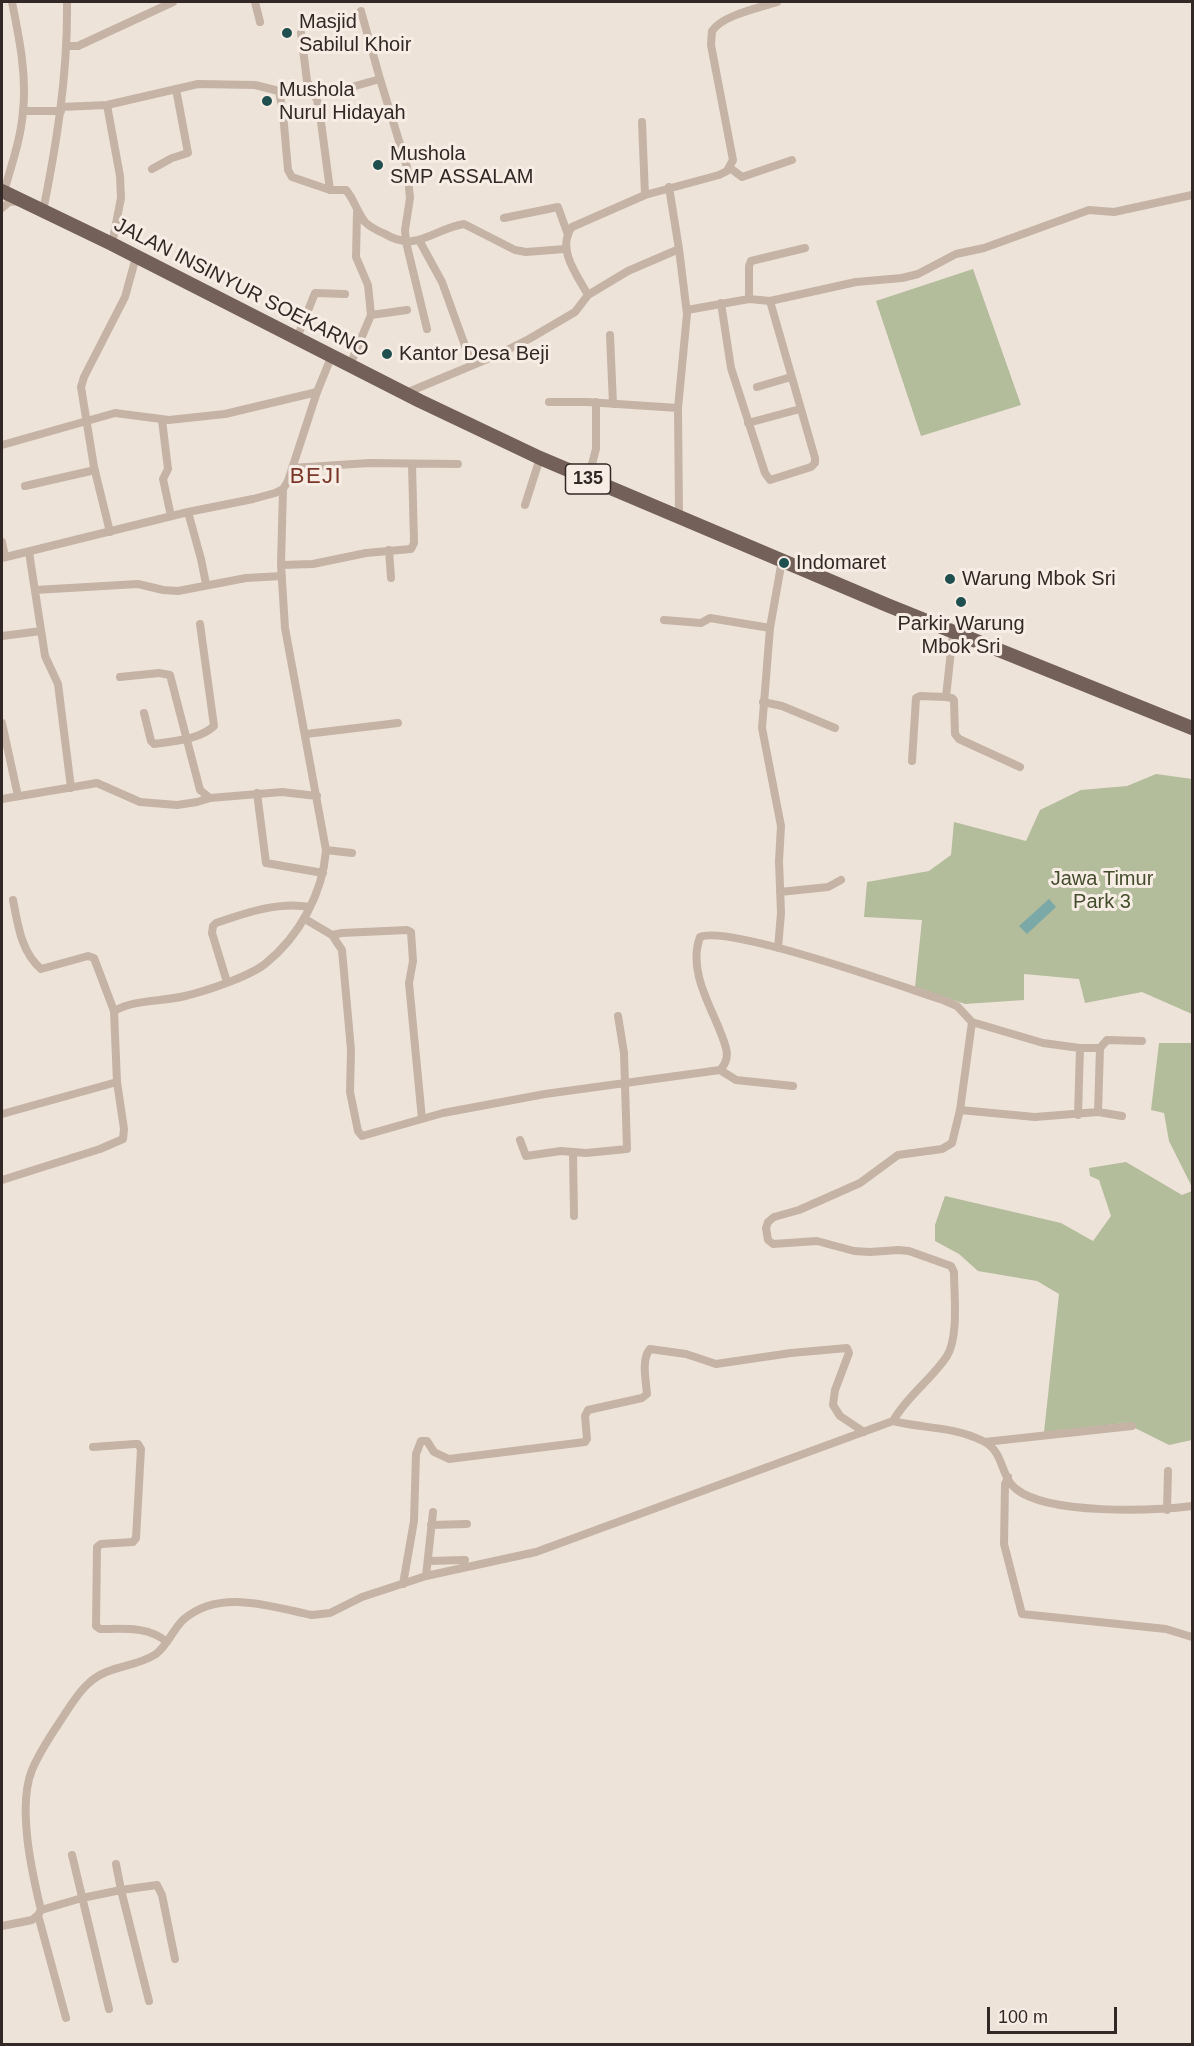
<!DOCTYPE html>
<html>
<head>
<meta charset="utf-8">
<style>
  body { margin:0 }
  #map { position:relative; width:1194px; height:2046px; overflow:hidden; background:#eee3d9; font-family:Arial,sans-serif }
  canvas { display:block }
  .frame { position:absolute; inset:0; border:3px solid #322926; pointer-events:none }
  .scale { position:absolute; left:987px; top:2007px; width:130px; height:27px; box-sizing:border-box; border:3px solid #322926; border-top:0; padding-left:8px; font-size:18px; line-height:21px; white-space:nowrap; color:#322926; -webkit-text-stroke:4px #f7ede5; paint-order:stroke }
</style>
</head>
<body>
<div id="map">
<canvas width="1194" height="2046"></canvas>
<div class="frame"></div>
<div class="scale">100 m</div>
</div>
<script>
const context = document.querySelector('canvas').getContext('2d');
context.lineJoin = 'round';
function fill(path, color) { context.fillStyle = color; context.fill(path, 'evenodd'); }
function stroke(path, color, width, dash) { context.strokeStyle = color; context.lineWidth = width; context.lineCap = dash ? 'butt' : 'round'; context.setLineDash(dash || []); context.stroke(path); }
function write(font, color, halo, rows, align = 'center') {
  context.font = font + ' Arial,sans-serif'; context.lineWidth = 6; context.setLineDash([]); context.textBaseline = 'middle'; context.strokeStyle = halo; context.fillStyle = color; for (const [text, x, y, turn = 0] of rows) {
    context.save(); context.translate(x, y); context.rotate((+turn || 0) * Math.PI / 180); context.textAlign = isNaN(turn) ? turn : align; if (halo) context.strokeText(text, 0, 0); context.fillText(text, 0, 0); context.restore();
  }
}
const green = new Path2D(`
  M973,269L1021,405L921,436L876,301Z
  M1156,774L1192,779V1014L1142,992L1085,1003L1079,979L1024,974V1000L965,1004L915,987L922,920L864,917L867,882L929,871L951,855L954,822L1026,841L1040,810L1081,790L1127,786Z
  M1159,1043H1192V1187L1169,1141L1164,1113L1151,1110Z
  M1126,1162L1182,1195L1192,1191V1440L1169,1445L1125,1423L1044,1432L1059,1294L1037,1281L978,1271L959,1254L935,1241V1225L945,1196L1061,1223L1093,1241L1111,1216L1099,1180L1090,1176L1089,1168Z`);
const water = new Path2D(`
  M1049,899L1056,907L1027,934L1019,926Z`);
const minor = new Path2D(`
  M255,2L260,22
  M361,11L380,79L407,167L410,198L405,230L406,242L427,329
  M301,33L307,81L317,100L321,122L330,190
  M68,46H78L173,2
  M279,91L283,113L288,170L292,177L330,190H346C354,199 357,212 365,222C370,227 378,231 385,234C417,253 433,229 464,224L515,250L526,252L565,249
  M107,105L120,176L121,198L112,244
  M61,107L107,105L198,84L255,85L279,91L313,93L334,92L380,79
  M23,111H61
  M642,122L645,195
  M730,168L742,177L792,160
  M152,169L172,158L188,153L176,89
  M4,192C11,166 21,139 23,111C27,75 19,37 12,2
  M2,208L9,202L20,201
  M43,211C57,142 68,72 67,2
  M504,218L558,207L568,235
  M419,240L442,282L472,365
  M588,295C577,275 556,249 572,227L645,195L719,175L727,171L733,160L711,45L712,31C723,15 759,8 777,2
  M749,299V266L751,261L805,248
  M721,303L731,368L765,473L770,480L811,467L815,463V458L770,301
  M687,310L749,299L770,301L856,282L902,278L918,274L956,254L984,248L1089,210L1114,212L1192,195
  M371,315L407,310
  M610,335L613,404
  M297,338L315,293L345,294
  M350,365L371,315L368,285L356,257L357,212
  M757,387L791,377
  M406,393L497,355L529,339L575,312L588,295L628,271L679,249L669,187
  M549,402H587L678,408
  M162,420L168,469L163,479L171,516
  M748,423L800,409
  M2,445L115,413L169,420L225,414L317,392
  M292,468L369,463L458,464
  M588,479L596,449V402
  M25,486L95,470
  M525,505L540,458
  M188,512L201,559L206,584
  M679,515L678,408L687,314L679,249
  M110,532L94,467L81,387L84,377L125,297L136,257
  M2,542L5,557
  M389,550L391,578
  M29,552L45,656L58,684L71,788
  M2,558L188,512L253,499L275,493L283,489L288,481L317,392L332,355
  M281,565L313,564L366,553L411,549L414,543L412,464
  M35,590L138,584L163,590L178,591L246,578L282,576
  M664,620L701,623L710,618L770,628
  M953,632L946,697L952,698L954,700L955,734L959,739L1020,767
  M2,636L41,631
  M120,677L159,673L170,675L200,790L210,798L282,792L317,796
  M763,702L782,706L835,728
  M144,713L151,741L154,744C174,741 199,740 214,726L200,624
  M2,723L18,796
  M306,734L398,723
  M912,761L916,698L920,696L946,697
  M257,793L266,863L323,873
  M2,799L97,783L140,802L177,805L197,802L210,798
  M326,850L352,853
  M780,892L828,887L841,880
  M13,900C18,925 21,952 41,969L88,956L94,958L114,1011
  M305,919L332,935L342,950L351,1050L350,1092L358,1131L362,1136L443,1113L545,1094L720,1070C726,1064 728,1056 726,1048C717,1014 686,975 700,937C730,925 903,987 943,1000L957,1006L972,1022L1043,1043L1080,1048H1100L1107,1040L1142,1041
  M332,935L342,933L407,930L411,932L413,961L409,983L422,1119
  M778,948L781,913L779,861L781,826L762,728L770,628L782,560
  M227,982L212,933L213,926L216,923C245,913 279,901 310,907
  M720,1070L736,1080L793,1086
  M960,1110L1035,1117L1098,1112L1122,1116
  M1098,1112L1100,1048
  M2,1114L117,1082
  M1078,1115L1080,1048
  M520,1140L526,1156L561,1151L586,1153L627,1149L624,1053L618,1016
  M573,1153L574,1216
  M2,1180L100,1149L123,1139L124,1129L117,1082L114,1011C136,999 161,1002 185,996C206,991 248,977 265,964C299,937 323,893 326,850L285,628L281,565L283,489
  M893,1421C907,1396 932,1379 947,1356C959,1336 954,1294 954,1272L951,1266L909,1251L898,1250L870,1252L854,1251L817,1241L773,1244L768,1240L766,1228L768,1222L774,1217L799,1210L860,1183L898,1155L942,1149L952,1143L960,1110L972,1022
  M985,1442L1132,1426
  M93,1447L135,1444H138L141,1449L136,1538L133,1542L101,1544L97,1547L96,1626L100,1629C124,1629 148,1626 167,1642
  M1008,1477L1005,1484L1004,1544L1022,1614L1166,1629L1192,1637
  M1167,1510L1168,1471
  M431,1525L467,1524
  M428,1561L465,1560
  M426,1576L433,1512
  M403,1584L414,1521L416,1454L421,1441H427L434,1452L449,1459L585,1442L587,1439L585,1416L588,1410L642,1398L647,1394C646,1381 641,1359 650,1349L686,1354L716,1364L791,1353L847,1348L849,1353L835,1390L833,1405L840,1416L864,1432
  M72,1855L109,2009
  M116,1864L121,1890L157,1885L162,1895L175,1959
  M41,1910L82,1898L121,1890L149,2001
  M2,1926L32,1920L38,1915
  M66,2018L38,1915L41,1910C32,1873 17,1807 32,1770C39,1753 49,1738 59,1723C68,1710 77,1693 89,1683C108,1665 135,1668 156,1654C168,1645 173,1629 184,1619C220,1588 272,1607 312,1615L330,1613L362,1597L426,1576L536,1552L893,1421C925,1429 953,1426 983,1441C1005,1452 1000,1477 1016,1489C1049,1515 1152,1511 1192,1506`);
const primary = new Path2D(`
  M2,191L112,244L420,401L540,458L887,605L1192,728`);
const markers = [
  [287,33,6,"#204f4f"],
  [267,101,6,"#204f4f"],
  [378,165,6,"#204f4f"],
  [387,354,6,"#204f4f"],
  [784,563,6,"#204f4f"],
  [950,579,6,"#204f4f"],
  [961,602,6,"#204f4f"]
];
const shields = [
  [588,479,45]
];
const shieldNames = [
  ["135",588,479]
];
const poiNames = [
  ["Masjid",299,22],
  ["Sabilul Khoir",299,45],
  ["Mushola",279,90],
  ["Nurul Hidayah",279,113],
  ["Mushola",390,154],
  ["SMP ASSALAM",390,177],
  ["Kantor Desa Beji",399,354],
  ["Indomaret",796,563],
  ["Warung Mbok Sri",962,579],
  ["Parkir Warung",961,624,"center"],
  ["Mbok Sri",961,647,"center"]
];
const streetNames = [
  ["JALAN INSINYUR SOEKARNO",241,288,27]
];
const parkNames = [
  ["Jawa Timur",1102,879],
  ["Park 3",1102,902]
];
const quarterNames = [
  ["BEJI",316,477]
];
fill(green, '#b3bc9b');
fill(water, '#7ba9a8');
stroke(minor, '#c5b3a6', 8);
stroke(primary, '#736059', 14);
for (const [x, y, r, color] of markers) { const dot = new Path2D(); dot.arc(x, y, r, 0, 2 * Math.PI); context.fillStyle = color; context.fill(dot); stroke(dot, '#f7ede5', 2); }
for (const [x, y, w] of shields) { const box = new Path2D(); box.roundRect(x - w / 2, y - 15, w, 30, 4.5); context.fillStyle = '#f7ede5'; context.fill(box); stroke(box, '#322926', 1.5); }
write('bold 18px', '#322926', null, shieldNames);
write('20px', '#322926', '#f7ede5', poiNames, 'left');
write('20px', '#322926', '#f7ede5', streetNames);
write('20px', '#444e2c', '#f7ede5', parkNames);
context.letterSpacing = '1.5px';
write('22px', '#7a3627', '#f7ede5', quarterNames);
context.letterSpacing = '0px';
</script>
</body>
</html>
